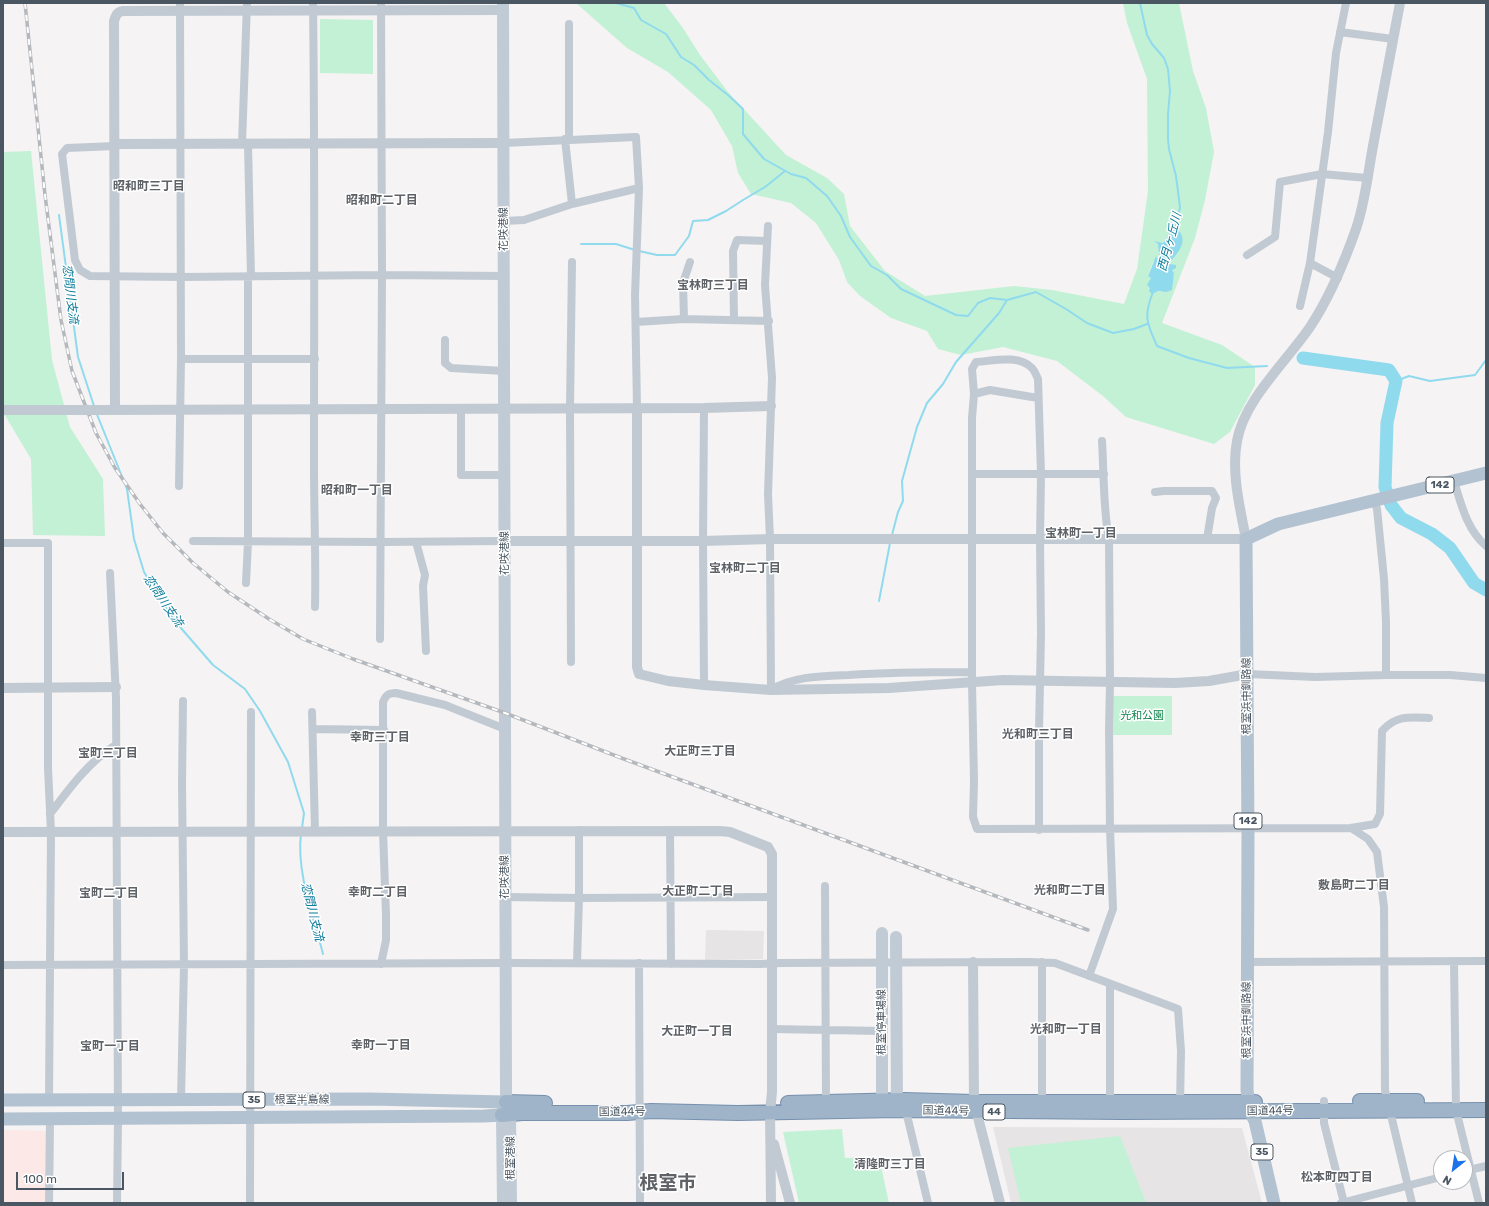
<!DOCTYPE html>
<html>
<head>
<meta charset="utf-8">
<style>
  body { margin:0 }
  #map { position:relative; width:1489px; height:1206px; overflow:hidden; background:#f5f3f3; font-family:Rubik,sans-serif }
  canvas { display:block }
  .frame { position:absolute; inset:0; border:4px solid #4a5661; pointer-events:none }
  .north { position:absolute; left:1433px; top:1150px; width:40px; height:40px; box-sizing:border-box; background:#fff; border:1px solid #b7bbc0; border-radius:50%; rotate:210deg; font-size:11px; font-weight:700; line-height:16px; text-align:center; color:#4a5661 }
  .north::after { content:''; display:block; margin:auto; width:14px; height:18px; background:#1a73e8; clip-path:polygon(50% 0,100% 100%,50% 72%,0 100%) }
  .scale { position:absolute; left:16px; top:1172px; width:108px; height:18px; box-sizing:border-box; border:2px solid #4a5661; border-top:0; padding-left:5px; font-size:12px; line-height:14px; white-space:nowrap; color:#4a5661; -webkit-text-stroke:3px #fff; paint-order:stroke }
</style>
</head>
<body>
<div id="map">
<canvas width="1489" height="1206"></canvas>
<div class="frame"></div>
<div class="north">N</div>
<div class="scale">100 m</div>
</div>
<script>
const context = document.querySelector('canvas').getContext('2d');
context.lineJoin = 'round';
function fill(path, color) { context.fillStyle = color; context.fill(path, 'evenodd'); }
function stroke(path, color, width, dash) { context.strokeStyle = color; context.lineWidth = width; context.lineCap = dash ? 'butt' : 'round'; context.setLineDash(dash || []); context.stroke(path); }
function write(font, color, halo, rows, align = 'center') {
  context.font = font + ' Rubik,"Noto Sans JP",sans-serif'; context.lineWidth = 3; context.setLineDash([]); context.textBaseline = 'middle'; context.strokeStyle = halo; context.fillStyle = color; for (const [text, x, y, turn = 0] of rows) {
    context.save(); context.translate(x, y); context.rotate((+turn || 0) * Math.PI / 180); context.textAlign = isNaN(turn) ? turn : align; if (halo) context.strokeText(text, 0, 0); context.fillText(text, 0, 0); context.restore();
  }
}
const education = new Path2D(`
  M706,930L764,931L763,959L705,960Z
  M993,1127L1242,1128L1262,1203H1011Z`);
const medical = new Path2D(`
  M3,1130L54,1131L53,1203H3Z`);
const green = new Path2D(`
  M576,3H664L683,28L700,55L728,92L786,155L827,178L844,194L850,226L885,271L925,296L1014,286L1052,290L1124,304L1137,269L1148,191L1147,79L1127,23L1123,3H1179L1193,71L1206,108L1214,152L1205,200L1195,238L1162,323L1222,345L1255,367V385L1230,432L1214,444L1126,417L1103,396L1057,361L1003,347L961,355L938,349L927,331L891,318L860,296L847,282L839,260L816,223L791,203L751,194L738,173L732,146L711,110L668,72L627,48ZM1176,224L1177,229L1180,232C1181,248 1180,250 1170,262V264L1172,265V270L1174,273L1173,277L1161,292L1150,288L1151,277L1148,275L1153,262L1159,257L1158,244L1155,242L1163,243Z
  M320,19L373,20V74L320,73Z
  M31,151L52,360L70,427L103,479L105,536L33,535L31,459L3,412V152Z
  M1112,696H1172V735H1112Z
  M842,1129L845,1158L879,1157L889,1203H799L783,1132Z
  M1120,1136L1146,1203H1021L1008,1148Z`);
const water = new Path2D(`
  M1177,223C1177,229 1180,231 1182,236C1185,246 1176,255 1170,262V264L1176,265V268L1172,270L1174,273L1172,290L1166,292L1158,291L1152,294L1149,291L1150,288L1147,285L1151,278L1148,276L1156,256L1157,259L1159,257L1158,244L1154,241L1163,243Z`);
const stream = new Path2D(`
  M616,3L634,8L641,20L666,34L681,57L694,65L709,80L728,95L743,109V134L764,159L791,174L806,178L827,196L841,216L850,237L871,266L887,275L901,289L956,315L968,316L978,303L990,298L1007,300L1036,292L1066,309L1087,323L1113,333L1134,329L1147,324
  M1140,3L1147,35L1152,44L1164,58L1168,69L1170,91L1168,114V139L1169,149L1176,176L1180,207L1176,226
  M59,215L78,357L94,406
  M581,244H616L635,250
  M639,251L657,255H675L689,236L693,221L708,220L726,211L743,200L765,187L785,171
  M1153,292C1143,317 1147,323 1157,346L1189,358L1227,368L1267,366
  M1396,381L1409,376L1430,381L1475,375L1486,360
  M96,412L127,489L134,539L144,572L174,620L213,665L245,689L260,711L288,762L304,813L302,828
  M892,535L898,512L903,501L902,481L917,427L927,403L943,384L956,362L999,313L1007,300
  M879,601L890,543
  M301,834C296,872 314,918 323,954`);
const river = new Path2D(`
  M1303,358L1389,370L1396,381L1387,423L1385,487L1391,505L1401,518L1432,534L1450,548L1474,583L1486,590`);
const minor = new Path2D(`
  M313,3C315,157 314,310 314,464C314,512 316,559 315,607
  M1340,32L1393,39
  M565,139L572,204
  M569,139V24
  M504,143L636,137L639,188L635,295L637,408
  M242,144L247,3
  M248,144L251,277
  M115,146L67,148L62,154L75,260L80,270L90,276L181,277L382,275L504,276
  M504,221L524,220L572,204L639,188
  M768,226L765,285L772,378L768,494L770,539L771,690
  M1247,255L1275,237L1280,182L1322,174L1367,178
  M1338,278L1310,263L1328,132L1336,53L1346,3
  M1300,306L1310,263
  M684,319L683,283L690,262
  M734,320L733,251L737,240L767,241
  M636,322L684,319L769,321
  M445,340V363L451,368L504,371
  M181,359H315
  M974,394L990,390L1038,398
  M704,408L703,541L704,685
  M461,409V475H504
  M972,474H1104
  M1454,481C1461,504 1467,530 1486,546
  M179,486L181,359L180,3
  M1155,492L1164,491H1212L1216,498L1212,508L1207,539
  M1374,500L1377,509L1384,579L1386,622V675
  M193,541L381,542L504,541
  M416,542L425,575L423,586L426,651
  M3,543H48V768L51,832L49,1100
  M110,573L116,698L118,1118L117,1203
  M246,583L248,542V277
  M380,639L382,275L381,3
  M571,662L570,408L572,262
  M1248,674L1315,677L1386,675H1450L1486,678
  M771,690C792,676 823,676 849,675C890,672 931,672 972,672
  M312,712L315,831
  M313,729L384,730
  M50,814C68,790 90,760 116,745
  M1351,828L1368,839L1377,852L1384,907L1385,1090L1412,1203
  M670,830L671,964
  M1039,830V731L1041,634L1040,540L1041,474L1038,379C1036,375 1035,371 1032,368C1018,354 993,361 976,362L972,369L974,394L972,418V683L974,781L973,817L977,829L1351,828L1375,824L1380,814L1382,731C1396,715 1410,717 1429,718
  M825,886L826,1102
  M505,897L579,898L772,897
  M1042,962V1102
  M1248,962L1486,961
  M1454,962L1456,1110L1479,1203
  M577,963L579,898V830
  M639,963L640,1203
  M381,964L386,940V915L383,831V702C386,695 388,693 396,693L445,705L505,729
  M3,965L506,963L760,964L781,963L1030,962L1055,963L1178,1009L1181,1051L1180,1106
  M1089,976L1113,909L1110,828L1109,729L1110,683L1109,540C1103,508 1104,474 1102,441
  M772,1029L882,1031
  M181,1100L184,965L182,784L183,701
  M1324,1101V1123L1344,1203
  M1110,1102V984
  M905,1107L928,1203
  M1465,1171L1486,1166
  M49,1203L50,1119
  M250,1203L251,712
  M1341,1203L1441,1177`);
const tertiary = new Path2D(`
  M115,144L504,143
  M637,408V667L639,674L668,681L704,685L771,690L889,688L1003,680L1175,683L1209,681L1248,674
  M3,410H76
  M97,410L704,408L771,406
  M115,410L114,21C116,15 117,12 123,11L503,10
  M504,541H703L770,539H1246C1240,508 1231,472 1237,441C1244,400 1287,361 1310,327C1330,297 1344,263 1356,229C1365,203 1368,173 1373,146C1382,98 1391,51 1400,3
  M3,688L116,687
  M3,832L720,831L730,832L768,847L772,854V1092L770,1112L771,1203
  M973,962L974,1102L1000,1203
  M774,1144L790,1203`);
const secondary = new Path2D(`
  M896,937L897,1108
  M507,1105L510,1114L511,1203
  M882,1110V933
  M503,1203L502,1115L506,1102V1084L503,3`);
const primary = new Path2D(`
  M3,1100L369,1099L506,1102
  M3,1119L484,1116L502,1115
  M1274,1203L1255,1121L1250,1111L1247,1090L1248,837L1246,539L1278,524L1486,473`);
const trunk = new Path2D(`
  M1360,1101H1417
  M506,1102L545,1103
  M788,1103L904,1100L974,1102H1255
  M502,1115L522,1113H627L651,1111L738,1113L897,1110L1123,1112L1486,1110`);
const rail = new Path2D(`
  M25,3L45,195L61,320L72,371L96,433L115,468L140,504L163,533L193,563L228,592L269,619L303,639L353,659L505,713L624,759L1088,930`);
const tertiaryBridge = new Path2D(`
  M76,410H97`);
const shields = [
  [1440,485,28],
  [1248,821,28],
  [254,1100,22],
  [994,1112,22],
  [1262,1152,22]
];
const shieldNames = [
  ["142",1440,485],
  ["142",1248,821],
  ["35",254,1100],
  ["44",994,1112],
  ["35",1262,1152]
];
const streetNames = [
  ["花咲港線",504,229,-90],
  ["花咲港線",505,553,-90],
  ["根室浜中釧路線",1247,696,-90],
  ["花咲港線",505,877,-90],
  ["根室浜中釧路線",1247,1020,-90],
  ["根室停車場線",882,1022,-90],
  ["根室半島線",302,1100],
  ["国道44号",946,1111,1],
  ["国道44号",1270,1111,-1],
  ["国道44号",622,1112,-1],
  ["根室港線",511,1158,-90]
];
const parkNames = [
  ["光和公園",1142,716]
];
const neighbourhoodNames = [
  ["昭和町三丁目",149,187],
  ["昭和町二丁目",382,201],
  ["宝林町三丁目",713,286],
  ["昭和町一丁目",357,491],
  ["宝林町一丁目",1081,534],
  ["宝林町二丁目",745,569],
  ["光和町三丁目",1038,735],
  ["幸町三丁目",380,738],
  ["大正町三丁目",700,752],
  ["宝町三丁目",108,754],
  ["敷島町二丁目",1354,886],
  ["光和町二丁目",1070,891],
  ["大正町二丁目",698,892],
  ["幸町二丁目",378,893],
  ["宝町二丁目",109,894],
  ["光和町一丁目",1066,1030],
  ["大正町一丁目",697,1032],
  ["幸町一丁目",381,1046],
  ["宝町一丁目",110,1047],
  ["清隆町三丁目",890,1165],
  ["松本町四丁目",1337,1178]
];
const waterNames = [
  ["西月ヶ丘川",1170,242,-75],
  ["恋問川支流",70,294,83],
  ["恋問川支流",163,601,56],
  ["恋問川支流",312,912,76]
];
const townNames = [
  ["根室市",668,1184]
];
fill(education, '#e6e4e5');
fill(medical, '#fce8e6');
fill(green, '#c3f1d5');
fill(water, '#90daee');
stroke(stream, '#90daee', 2);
stroke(river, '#90daee', 13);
stroke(trunk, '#7690ad', 16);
stroke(minor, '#c1cad2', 8);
stroke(tertiary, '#c1cad2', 10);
stroke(secondary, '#c1cbd6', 12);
stroke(primary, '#b3c2d1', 13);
stroke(trunk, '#9fb4c9', 14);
stroke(rail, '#b5b8bd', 3.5);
stroke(rail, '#fff', 2, [6]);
stroke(tertiaryBridge, '#c1cad2', 10);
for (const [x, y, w] of shields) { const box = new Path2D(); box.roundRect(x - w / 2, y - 8, w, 16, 3); context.fillStyle = '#fff'; context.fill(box); stroke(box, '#4a5661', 1); }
write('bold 10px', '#4a5661', null, shieldNames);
write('11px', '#4a5661', '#fff', streetNames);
write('11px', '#17864f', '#fff', parkNames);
write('bold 12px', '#5f6368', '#fff', neighbourhoodNames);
write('italic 12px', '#0c7c9b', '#fff', waterNames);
write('bold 19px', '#5f6368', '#fff', townNames);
</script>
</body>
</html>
